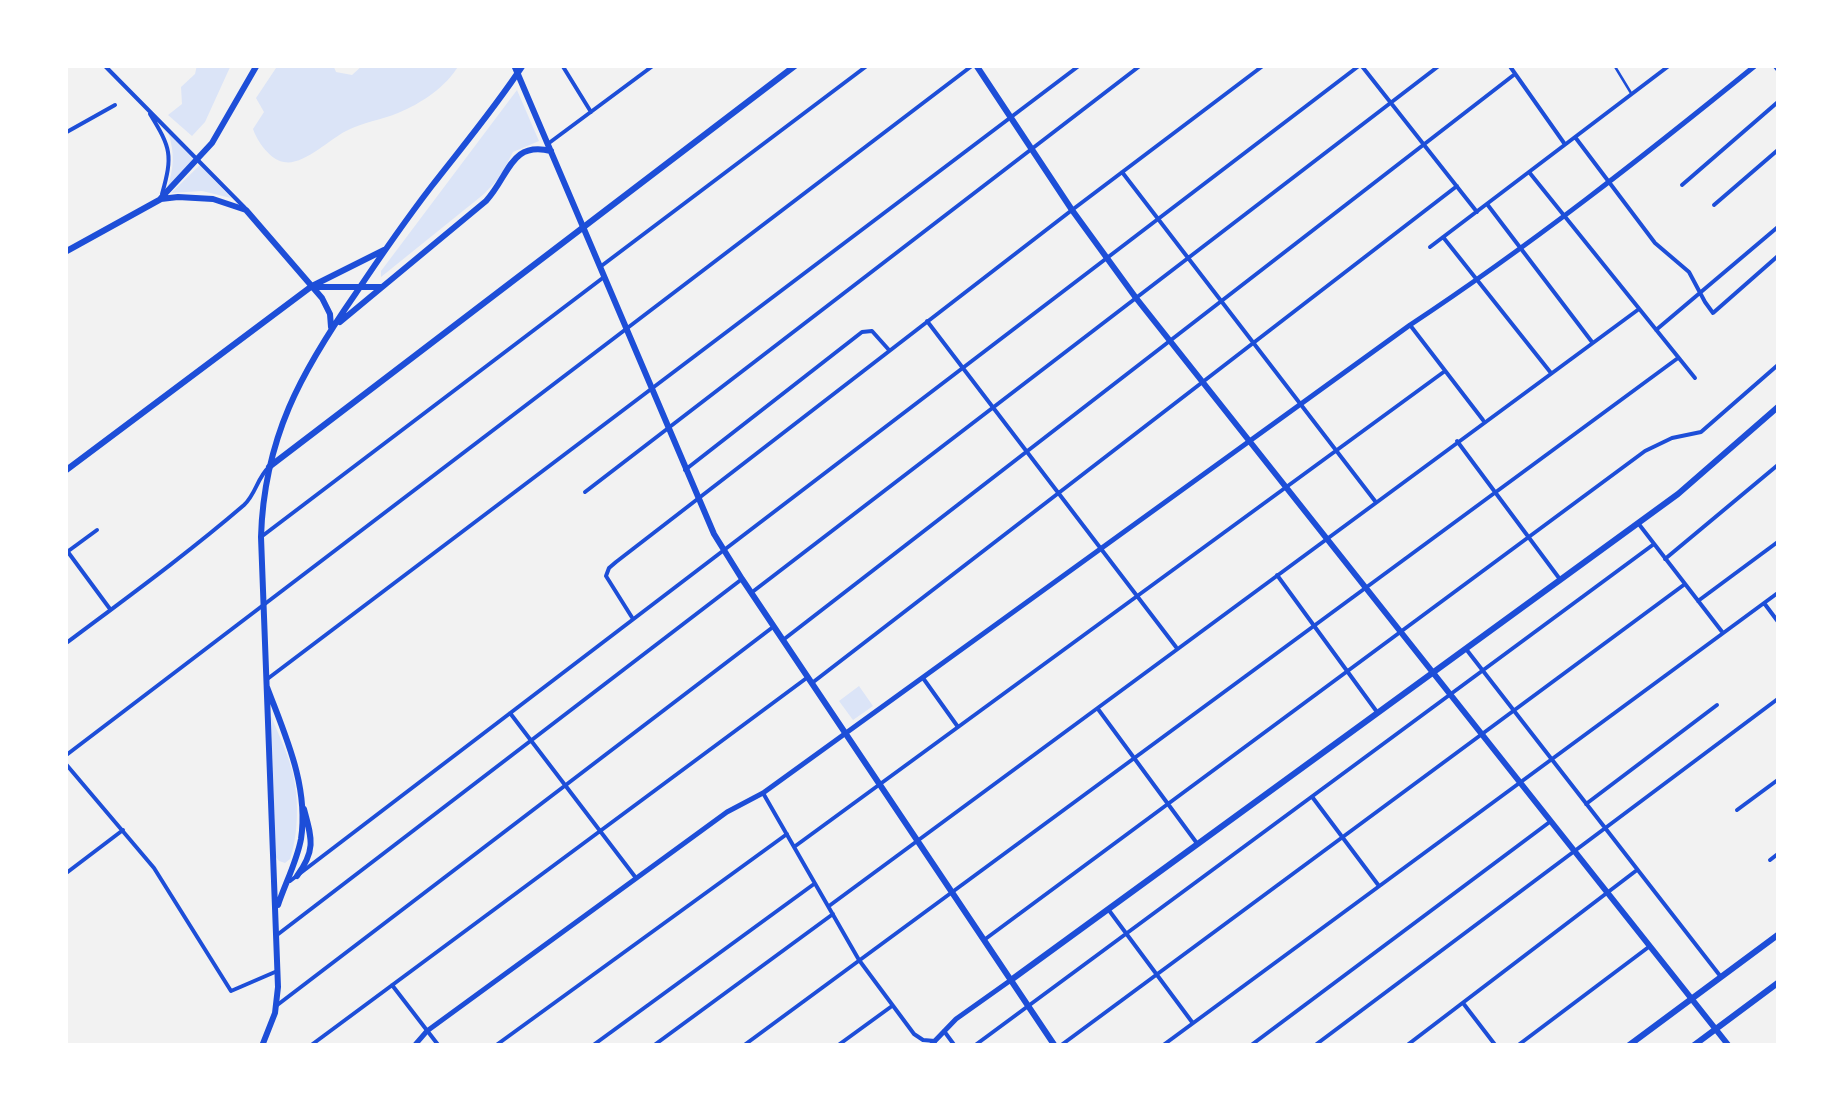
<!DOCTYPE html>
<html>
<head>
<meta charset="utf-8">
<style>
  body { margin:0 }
  #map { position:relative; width:1844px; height:1111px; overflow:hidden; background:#f2f2f2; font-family:Jost,sans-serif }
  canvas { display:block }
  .frame { position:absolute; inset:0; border:68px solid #fff; pointer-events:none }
</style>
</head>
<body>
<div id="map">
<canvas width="1844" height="1111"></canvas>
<div class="frame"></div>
</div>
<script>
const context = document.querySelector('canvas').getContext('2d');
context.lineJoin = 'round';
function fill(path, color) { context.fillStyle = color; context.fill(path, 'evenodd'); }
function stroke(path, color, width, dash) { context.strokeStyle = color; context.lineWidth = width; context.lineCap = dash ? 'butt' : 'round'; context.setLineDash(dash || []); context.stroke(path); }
const green = new Path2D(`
  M197,65H231L205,122L192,136L168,115L182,104L181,87L195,74Z
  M278,65H333L336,72L352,75L363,65H459C446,87 422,103 398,113C381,120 363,122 346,131C330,139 303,166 284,162C270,160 257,141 253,129L264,112L256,98Z
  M517,90L539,141L513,152L500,177L484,194L381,277V271Z
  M168,132L195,161L167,189C174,168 175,153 168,132Z
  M200,165L231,198L202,191L171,193Z
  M859,686L873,706L853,720L839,701Z
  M271,716C278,733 287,752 292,770C299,796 299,833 290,859L285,863L279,861L276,857Z`);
const pedestrian = new Path2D(`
  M1614,65L1631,93`);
const minor = new Path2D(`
  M104,65L245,208
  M562,65L591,112
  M1361,65L1477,212
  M1509,65L1564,143
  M150,114C171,148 173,155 162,194
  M65,133L115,105
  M1575,137L1655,243L1689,272L1705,302L1713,313L1779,255
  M549,143L654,65
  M1122,172L1375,501
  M1529,172L1695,378
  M1682,185L1779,101
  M1487,204L1592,342
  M1714,205L1779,149
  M1443,237L1551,373
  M1430,247L1670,65
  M600,267L868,65
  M927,321L1176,647
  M1410,325L1483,420
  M1656,330L1779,226
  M1457,441L1559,578
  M685,470L862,332L872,331L889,350
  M585,492L1141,65
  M1638,523L1723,633
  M261,537L604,277
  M65,548L110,609
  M67,552L97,530
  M1665,559L1779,464
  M1277,575L1377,712
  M751,593L1440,65
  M1698,601L1779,541
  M1764,603L1779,623
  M633,619L606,576L609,568L616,562L1072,210L1264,65
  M783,640L1515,74
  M65,644C125,599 187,554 244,505C256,494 257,478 269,467
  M1466,649L1721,977
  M923,678L958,727
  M266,680L1080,65
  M812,683L1457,186
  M1098,709L1196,842
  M510,713L636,878
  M65,756L973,65
  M65,763L154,868L231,991L275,972
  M763,793L859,960L914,1034L923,1040L935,1041
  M1313,798L1379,886
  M1586,804L1717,705
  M1737,810L1779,779
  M794,847L1445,371
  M1770,860L1779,853
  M65,874L123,830
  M290,881L1360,65
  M829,906L1639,309
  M1108,909L1192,1022
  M277,935L742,579
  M984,940L1645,451L1672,438L1701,432L1779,364
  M392,985L439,1046
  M1463,1003L1496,1046
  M276,1006L773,627
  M944,1031L955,1046
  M310,1046L808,677
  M495,1046L787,834
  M592,1046L814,884
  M653,1046L833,914
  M743,1046L1678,358
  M837,1046L892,1006
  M974,1046L1654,544
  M1060,1046L1685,584
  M1162,1046L1779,592
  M1250,1046L1551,821
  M1314,1046L1779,698
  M1406,1046L1637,870
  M1517,1046L1650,946`);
const tertiary = new Path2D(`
  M414,1046L427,1031L727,812L763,793L1410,325C1531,245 1644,156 1756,65
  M930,1046L956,1019L1011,980`);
const secondary = new Path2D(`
  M269,467L796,65
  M1011,980L1678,494L1779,406
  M1628,1046L1779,934
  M1693,1046L1779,982`);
const primary = new Path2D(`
  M514,65L714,534L742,579L1055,1046
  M976,65L1072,210L1136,298L1729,1046
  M1775,65L1779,70
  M161,198L212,143L257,65
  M65,252L161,199L178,197L213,199L246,210L322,298L330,314L331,327
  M314,287H381
  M340,322L486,201C510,175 510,141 551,151
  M65,471L312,286L384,250
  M267,687C285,735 309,786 301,839C297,861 285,884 278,905
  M297,876C316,850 312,839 304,809
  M262,1046L275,1013L278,987L261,537C264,438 301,372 356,293C380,257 405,221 431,187C462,147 495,108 523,65`);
fill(green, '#dbe4f7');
stroke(pedestrian, '#1d4ed8', 2.5);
stroke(minor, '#1d4ed8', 4);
stroke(tertiary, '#1d4ed8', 5);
stroke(secondary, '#1d4ed8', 6);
stroke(primary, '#1d4ed8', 6);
</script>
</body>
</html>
